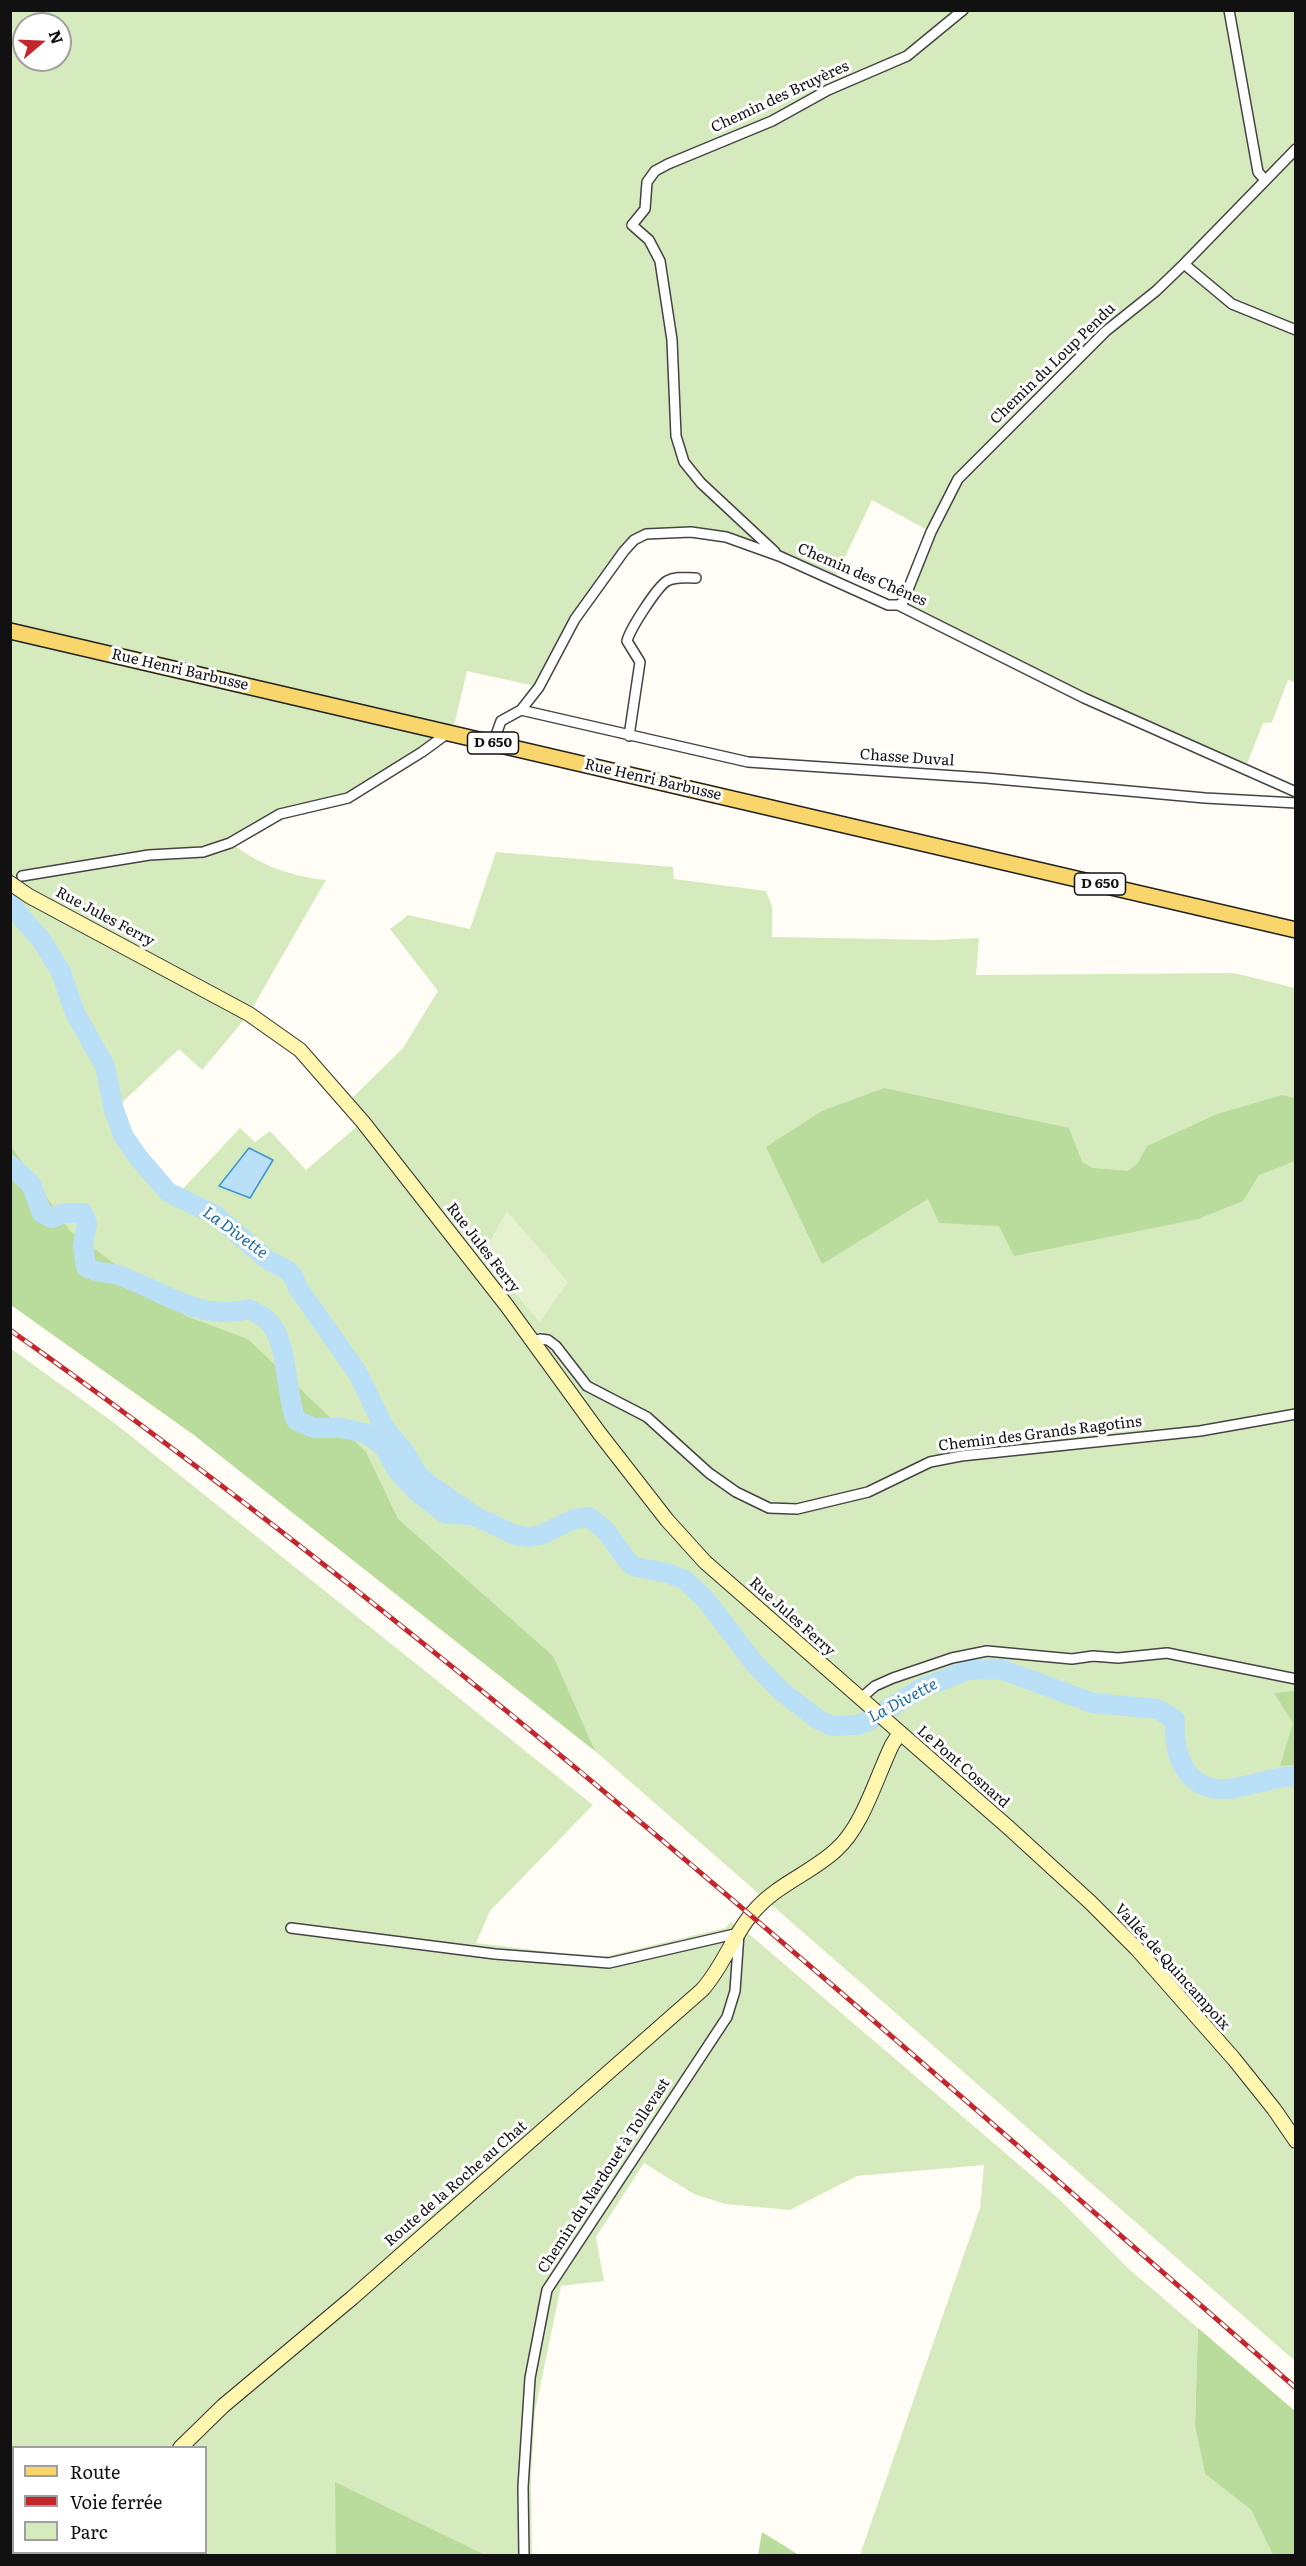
<!DOCTYPE html>
<html>
<head>
<meta charset="utf-8">
<style>
  body { margin:0 }
  #map { position:relative; width:1306px; height:2566px; overflow:hidden; background:#fffdf5; font-family:Literata,serif }
  canvas { display:block }
  .frame { position:absolute; inset:0; border:12px solid #111; pointer-events:none }
  .legend { position:absolute; left:12px; top:2446px; width:195px; height:108px; box-sizing:border-box; background:#fff; border:2px solid #a0a0a0; margin:0; padding:8px 10px; list-style:none; font-size:18px; color:#111 }
  .legend li { display:flex; align-items:center; gap:12px; height:30px }
  .legend b { width:30px; border:2px solid #a0a0a0 }
  .north { position:absolute; left:12px; top:12px; width:60px; height:60px; box-sizing:border-box; background:#fff; border:2px solid #a0a0a0; border-radius:50%; rotate:71deg; font-size:16px; font-weight:700; line-height:24px; text-align:center; color:#111 }
  .north::after { content:''; display:block; margin:auto; width:21px; height:27px; background:#c4262e; clip-path:polygon(50% 0,100% 100%,50% 72%,0 100%) }
</style>
</head>
<body>
<div id="map">
<canvas width="1306" height="2566"></canvas>
<div class="frame"></div>
<ul class="legend">
<li><b style="height:8px;background:#f9d66b"></b>Route</li>
<li><b style="height:8px;background:#c4262e"></b>Voie ferrée</li>
<li><b style="height:16px;background:#d5ebbd"></b>Parc</li>
</ul>
<div class="north">N</div>
</div>
<script>
const context = document.querySelector('canvas').getContext('2d');
context.lineJoin = 'round';
function fill(path, color) { context.fillStyle = color; context.fill(path, 'evenodd'); }
function stroke(path, color, width, dash) { context.strokeStyle = color; context.lineWidth = width; context.lineCap = dash ? 'butt' : 'round'; context.setLineDash(dash || []); context.stroke(path); }
function write(font, color, halo, rows, align = 'center') {
  context.font = font + ' Literata,serif'; context.lineWidth = 6; context.setLineDash([]); context.textBaseline = 'middle'; context.strokeStyle = halo; context.fillStyle = color; for (const [text, x, y, turn = 0] of rows) {
    context.save(); context.translate(x, y); context.rotate((+turn || 0) * Math.PI / 180); context.textAlign = isNaN(turn) ? turn : align; if (halo) context.strokeText(text, 0, 0); context.fillText(text, 0, 0); context.restore();
  }
}
const green = new Path2D(`
  M10,11H1295V682L1288,680L1272,722L1263,723L1245,769L1084,698L898,605L931,532L872,500L833,582L779,556L691,532L634,540L575,619L539,687L467,671L455,722L448,733L348,798L295,809L231,843C260,865 289,876 326,880L249,1014L202,1070L179,1049L114,1110C117,1119 119,1128 124,1137C133,1154 159,1187 176,1196L240,1128L255,1142L270,1131L306,1170L362,1122L347,1103L403,1048L438,991L390,929L408,915L470,929L496,852L673,867L674,879L766,891L772,906V937L936,940L979,938L976,975L1234,973L1295,988V2361L595,1751L194,1435L11,1305ZM24,24H60V60H24Z
  M10,1348L117,1425L593,1805L490,1911L476,1943L599,1958L725,1928L731,1922L749,1934L1058,2198L1130,2270L1198,2328L1195,2426L1205,2474L1251,2510L1273,2555H860L980,2208L984,2165L857,2176L790,2210L725,2204L694,2194L644,2163L596,2237L604,2281L561,2286L535,2411L531,2477L532,2555H11ZM14,2448H206V2552H14Z`);
const forest = new Path2D(`
  M884,1088L1069,1128L1082,1162L1093,1168L1128,1171L1138,1163L1147,1146L1217,1114L1282,1095L1295,1098V1161L1259,1175L1243,1201L1198,1219L1014,1256L999,1226L939,1223L928,1199L822,1264L766,1147L822,1111Z
  M11,1146L70,1231L186,1316L248,1339L366,1452L398,1519L553,1656L595,1751L194,1435L11,1305Z
  M1295,1691V1765L1280,1766L1293,1723L1274,1693Z
  M1198,2328L1295,2411V2555H1273L1251,2510L1205,2474L1195,2426Z
  M335,2482L485,2555H336Z
  M762,2532L799,2555H758Z`);
const pitch = new Path2D(`
  M507,1211L568,1282L540,1322L482,1255Z`);
const water = new Path2D(`
  M249,1148L273,1160L250,1198L219,1186Z`);
const river = new Path2D(`
  M10,904L42,941L61,972L75,1013L105,1066L114,1110L124,1137L138,1157L168,1192L215,1215L268,1260L287,1270L293,1276L298,1288L357,1372L384,1427L406,1454L415,1471L427,1483L473,1515L515,1535L529,1537L541,1535L574,1519L589,1517L606,1531L629,1563L636,1567L667,1573L685,1580L706,1600L754,1663L781,1691L819,1720L832,1726L857,1725L868,1721L922,1688L968,1670L1000,1669L1093,1703L1158,1709L1175,1720C1173,1754 1185,1791 1226,1789C1249,1787 1271,1777 1296,1776
  M10,1165L31,1184L42,1213L52,1218L65,1213H83L87,1224L83,1245L86,1267C101,1275 109,1271 121,1276C164,1292 201,1322 249,1309C254,1312 260,1315 265,1318C290,1339 284,1391 296,1420L314,1428H341L365,1433L384,1447L397,1470L416,1491L446,1514L473,1515`);
const street = new Path2D(`
  M1229,10L1258,172L1265,180
  M1184,264L1232,304L1296,330
  M775,552L701,483L684,462L676,436L672,340L660,261L649,240L632,225L645,209L647,182L655,171L668,164L772,121L828,90L907,56L963,10
  M898,605L903,602L931,532L958,479L1106,331L1156,291L1184,264L1296,149
  M521,710L748,762L986,778L1205,798L1296,803
  M629,736L640,662L627,641C630,629 657,587 667,581C676,576 686,578 696,578
  M493,743L501,721L521,710L539,687L575,619L624,551L634,540L646,534L691,532L726,537L779,556L888,605H898L1084,698L1296,792
  M22,876L149,855L203,852L230,843L280,814L348,798L422,752L448,733
  M533,1342L540,1339L548,1340L556,1346L587,1386L647,1417L709,1473L736,1492L769,1508L797,1509L868,1492L930,1462L961,1456L1200,1431L1296,1414
  M860,1699L875,1686L893,1678L952,1658L987,1651L1072,1659L1093,1656L1118,1658L1167,1653L1296,1679
  M291,1928L495,1954L609,1963L739,1933L735,1991L727,2017L547,2290L530,2378L523,2487L524,2556`);
const secondary = new Path2D(`
  M10,883L29,896L249,1014L300,1050L363,1122L507,1306L600,1434L667,1520L705,1562L1009,1828L1090,1902L1137,1949L1234,2059L1274,2109L1296,2141
  M180,2448L223,2406L352,2298L702,1990C724,1966 733,1934 755,1910C778,1884 811,1873 836,1850C863,1826 876,1778 892,1745L899,1734
  M60,2556L63,2552`);
const primary = new Path2D(`
  M10,631L1296,930`);
const rail = new Path2D(`
  M10,1330C463,1651 877,2025 1296,2388`);
const shields = [
  [493,743,51],
  [1100,884,51]
];
const shieldNames = [
  ["D 650",493,743],
  ["D 650",1100,884]
];
const streetNames = [
  ["Chemin des Bruyères",780,97,-25],
  ["Chemin du Loup Pendu",1053,364,-44],
  ["Chemin des Chênes",862,575,23],
  ["Rue Henri Barbusse",180,670,13],
  ["Chasse Duval",907,758,4],
  ["Rue Henri Barbusse",653,780,13],
  ["Rue Jules Ferry",105,917,28],
  ["Rue Jules Ferry",483,1248,52],
  ["Chemin des Grands Ragotins",1040,1434,-7],
  ["Rue Jules Ferry",792,1617,42],
  ["Le Pont Cosnard",963,1767,41],
  ["Vallée de Quincampoix",1172,1967,48],
  ["Chemin du Nardouet à Tollevast",604,2176,-57],
  ["Route de la Roche au Chat",456,2184,-41]
];
const waterNames = [
  ["La Divette",235,1233,36],
  ["La Divette",903,1701,-28]
];
fill(green, '#d5ebbd');
fill(forest, '#b9dc9c');
fill(pitch, '#e6f2cf');
fill(water, '#b9e0f7');
stroke(water, '#3f96cf', 1.5);
stroke(river, '#b9e0f7', 20);
stroke(street, '#444', 12);
stroke(secondary, '#333', 16);
stroke(primary, '#222', 18);
stroke(street, '#fff', 9);
stroke(secondary, '#fff6b0', 14);
stroke(primary, '#f9d66b', 15);
stroke(rail, '#c4262e', 5);
stroke(rail, '#fff', 3, [9]);
for (const [x, y, w] of shields) { const box = new Path2D(); box.roundRect(x - w / 2, y - 11, w, 22, 4.5); context.fillStyle = '#fff'; context.fill(box); stroke(box, '#111', 1.5); }
write('bold 14px', '#111', null, shieldNames);
write('15px', '#111', '#fff', streetNames);
write('italic 16px', '#1768a6', '#fff', waterNames);
</script>
</body>
</html>
